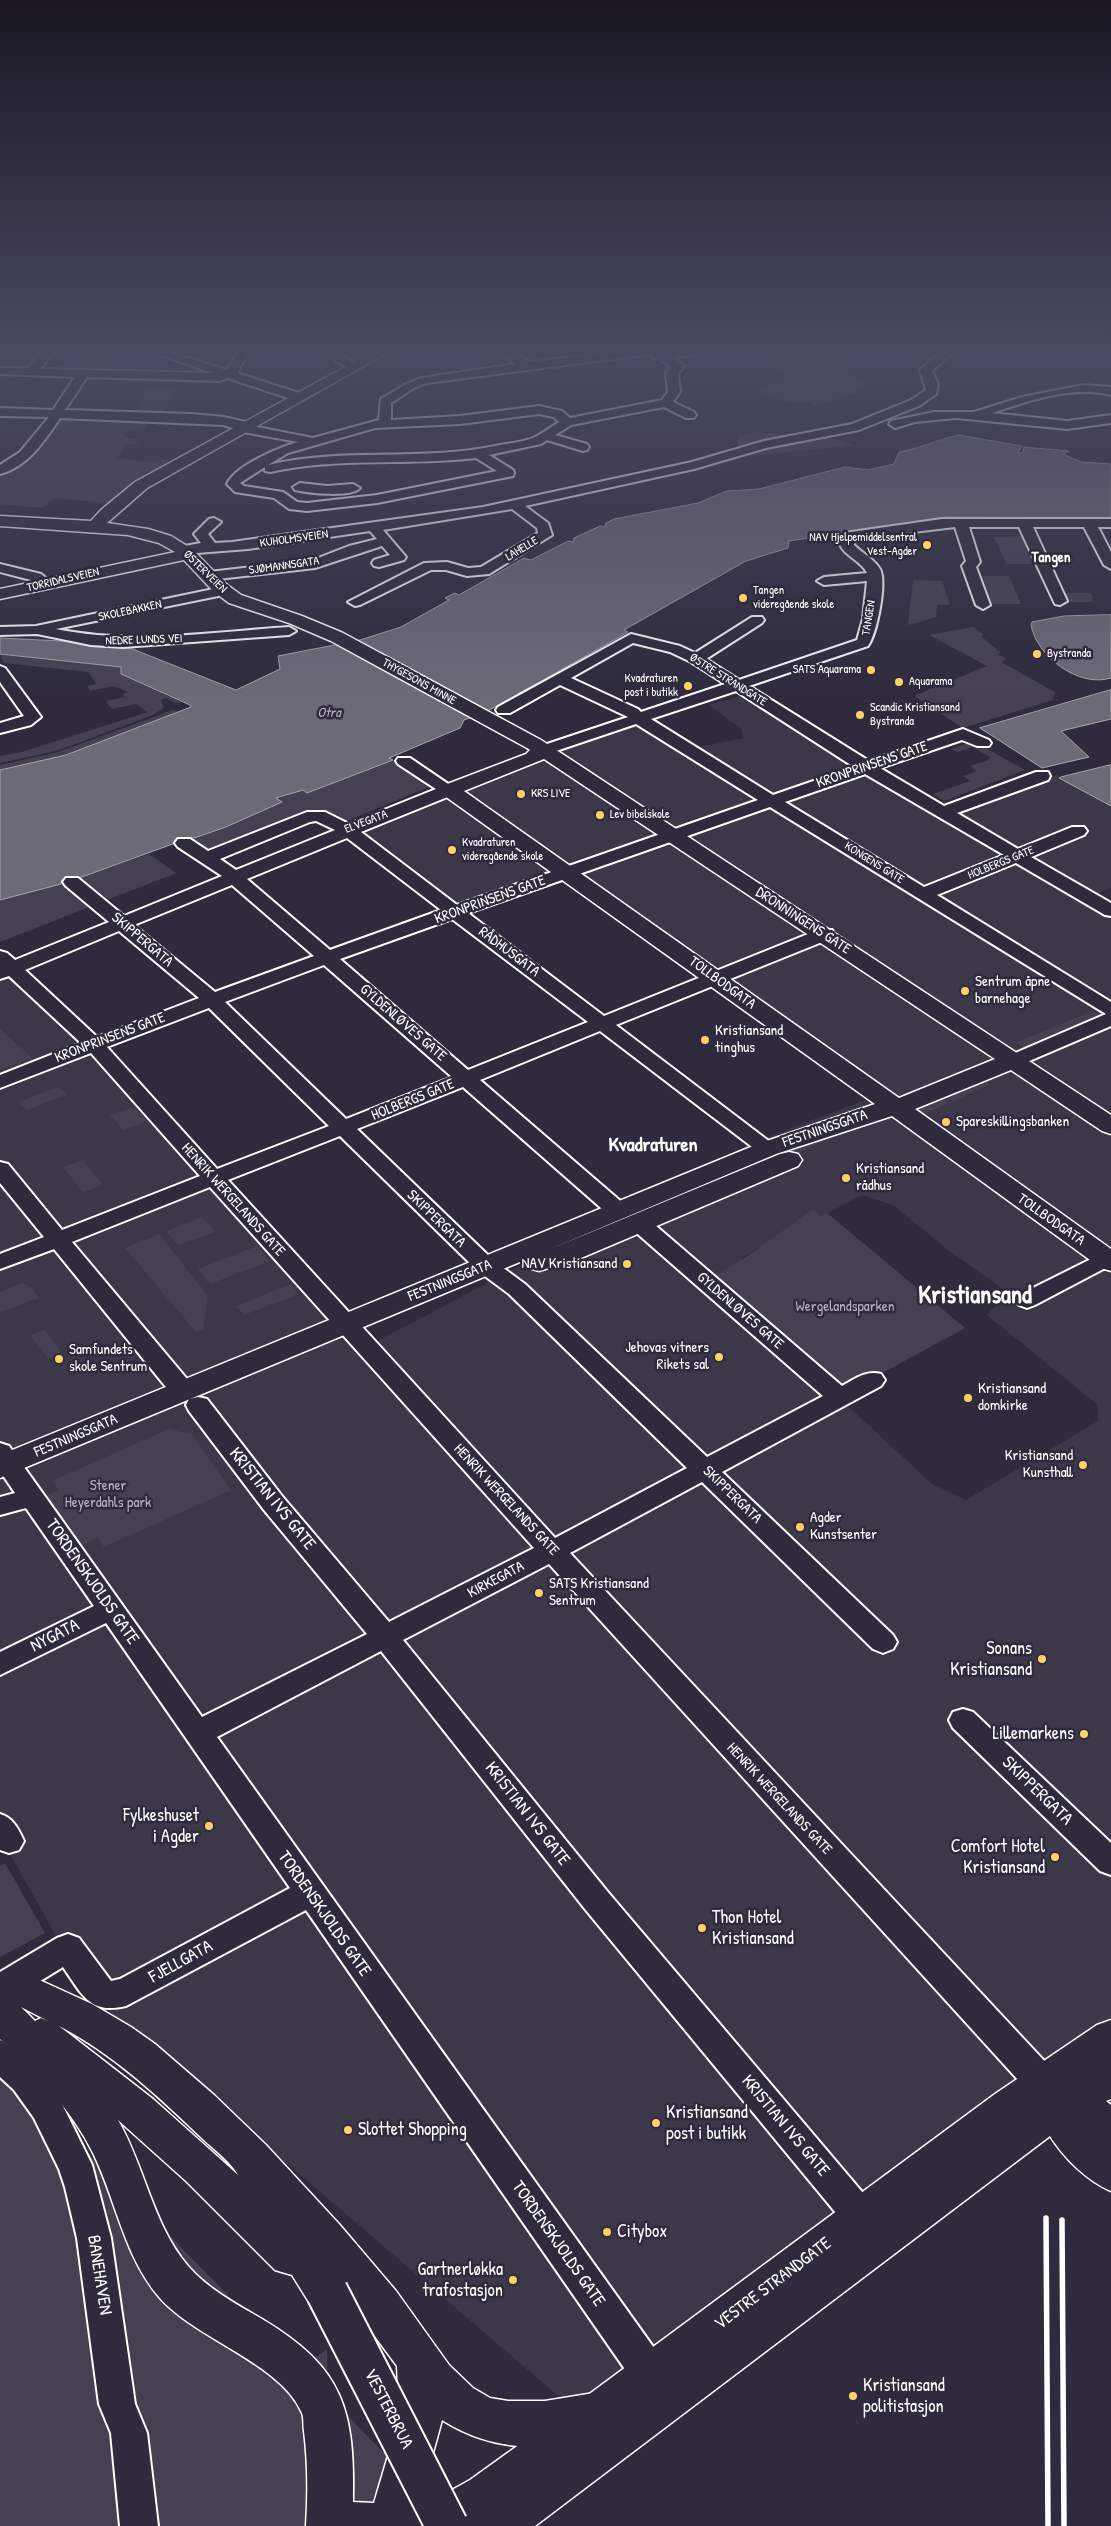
<!DOCTYPE html>
<html>
<head>
<meta charset="utf-8">
<style>
  body { margin:0 }
  canvas { display:block; background:#2f2a3d }
</style>
</head>
<body>
<canvas width="1111" height="2526"></canvas>
<script>
const context = document.querySelector('canvas').getContext('2d');
context.lineJoin = 'round';
function fill(path, color) { context.fillStyle = color; context.fill(path, 'evenodd'); }
function stroke(path, color, width, dash) { context.strokeStyle = color; context.lineWidth = width; context.lineCap = dash ? 'butt' : 'round'; context.setLineDash(dash || []); context.stroke(path); }
function write(font, color, halo, rows, align = 'center') {
  context.font = font + ' "Patrick Hand",sans-serif'; context.lineWidth = 5; context.setLineDash([]); context.textBaseline = 'middle'; context.strokeStyle = halo; context.fillStyle = color; for (const [text, x, y, turn = 0] of rows) {
    context.save(); context.translate(x, y); context.rotate((+turn || 0) * Math.PI / 180); context.textAlign = isNaN(turn) ? turn : align; if (halo) context.strokeText(text, 0, 0); context.fillText(text, 0, 0); context.restore();
  }
}
const built = new Path2D(`
  M745,695L949,816L1056,775L1111,806V888L1093,895L1111,906V2026L652,2371L564,2401L88,1993L0,1836V964L96,1053L356,1352L763,1139L886,1092L565,865L458,904L355,831L631,717L694,748L743,738L742,729L708,705ZM862,1195L893,1205L948,1250L1008,1293L987,1315L1098,1405V1421L966,1500L932,1484L838,1397L741,1258Z`);
const green = new Path2D(`
  M92,349H110L95,369H77Z
  M764,349H812L817,354L852,358V362L841,372L848,377L870,384L854,394L814,406L812,403C792,403 775,400 757,392L789,377L760,359Z
  M147,388H177L163,414L136,413Z
  M63,417L149,420L145,428L121,432L127,438L137,439L136,442H140L138,444L125,445L117,458L151,462L173,459L130,484L107,503L54,498L42,508L0,504V472C36,463 43,446 63,417Z
  M757,432L834,439L854,445L692,462L737,451L738,436Z
  M1021,536L1033,564H1006L994,537Z
  M982,576H1009L1021,604H992Z
  M913,580L942,581L950,605H937L936,617L908,625Z
  M1064,593H1089L1093,596L1092,602H1069Z
  M974,627L984,635L981,636L1001,653L998,654L1007,659L1001,662L1055,692L1053,700L963,728L914,696L987,666L929,635Z
  M0,654L121,667L122,674L182,703H176L166,698L161,700L164,708L153,715L56,751L0,763V756L22,752L148,712L136,704L112,709L106,701L125,697L123,694L128,692L114,686L90,691L87,686L97,684L88,672L4,663Z
  M173,710L183,712L69,754L0,770V765L58,752Z
  M968,743L974,746L980,745L1025,770L944,801L933,794L970,781L963,776L977,771L970,766L988,760L990,757L973,747L958,752L952,749Z
  M393,760L414,777L431,786L342,823L318,810L212,853L194,838L281,802L277,799L303,790L307,793Z
  M149,854L176,873L0,942V899L63,883Z
  M1092,1011L1101,1015L1024,1048L1017,1042Z
  M0,1029L33,1058L0,1070Z
  M984,1081L990,1085L953,1101L947,1097Z
  M59,1087L67,1095L26,1110L18,1102Z
  M942,1098L949,1103L922,1115L913,1108Z
  M134,1107L147,1121L123,1130L110,1115Z
  M878,1118L781,1160L763,1154Z
  M83,1160L103,1185L83,1192L63,1167Z
  M813,1209L821,1216L827,1213L965,1328L838,1397L710,1279L755,1251Z
  M202,1217L216,1232L178,1245L166,1231Z
  M159,1234L208,1296L203,1329L196,1332L125,1248Z
  M257,1246L270,1261L210,1284L198,1269Z
  M22,1283L31,1287L39,1298L0,1312V1292Z
  M291,1284L299,1294L244,1315L236,1306Z
  M45,1330L63,1354L49,1360L30,1335Z
  M169,1429L186,1433L190,1431L231,1490L104,1547L98,1538L77,1547L42,1497L59,1490L52,1481Z
  M5,1863L45,1933L0,1957V1866Z
  M0,2064L301,2369L327,2349L328,2396L448,2518L470,2526H0Z`);
const water = new Path2D(`
  M959,435L1022,446L1017,453H1023L1024,447L1069,451L1063,454L1081,462L1111,464V518L945,517L789,541L788,548L746,561L624,630L628,632L486,712L464,720L460,728L389,758L393,760L307,793L303,790L276,798L282,802L226,827L194,838L192,837L79,878L61,882V884L0,900V770L66,755L191,707L190,705L121,674V667L0,654V638L62,641L97,647L130,648L236,690L280,669L278,656L360,640L401,627L449,600L445,598L455,593L459,595L524,558L531,560L568,541L573,542L574,538L600,526L605,527L606,523L614,519L698,503L727,491L759,489L845,467L868,470L894,464L899,452C922,448 935,440 959,435Z
  M1111,615V678C1079,688 1037,657 1031,625L1032,622L1064,616Z
  M1111,690V719L1061,731L1089,757L1042,768L980,728Z
  M1111,765V806L1059,778L1061,777Z`);
const minor = new Path2D(`
  M45,349H57L40,369L213,373L143,349H159L227,370L240,349H250L237,373L302,394V400H294L228,378L220,381L87,377L65,410L191,414L224,417L250,423L252,426L313,438L379,420L381,399L406,384L421,378L516,364L494,349H507L530,362L644,349H720L714,352L673,357L684,366L678,373L680,392L673,402L694,412L696,415L694,418H686L664,407L571,425L555,435L587,444L589,447L587,450L583,451L547,440L541,444L489,455L513,470L514,473L513,476L377,503L307,511L289,509L274,498L235,492L227,484C236,465 278,448 298,442L243,432L224,425L60,418C45,440 28,467 0,474V465L20,452L49,417L0,416V408L53,410L75,377L0,374V368H28ZM652,354L653,358L660,359L671,367L666,373L668,392L662,400L570,418L562,411L539,406L460,416L391,420V403L414,388L427,383ZM539,414L554,417L559,422C551,427 542,434 533,438C523,442 510,443 500,445C423,462 344,447 268,465L288,453L375,428L460,424ZM476,458L497,471L377,495L307,503L297,502L283,492L244,486L240,483L265,467V471L270,472C338,457 407,466 476,458Z
  M328,349H339L345,358L354,364L348,367L337,362Z
  M944,349H956L932,371L938,384L936,394L919,406L859,430L766,448L694,469L525,506L548,523L552,535L489,574L467,576L446,570H431L360,605L355,606L348,602L424,563L447,562L468,568L481,567L538,533L537,528L512,509L383,530L406,557L404,560L379,567L374,566L372,563L374,560L390,555L382,546L315,568L209,580L202,576L209,572L313,560L349,546L377,539L370,531L248,549L184,554L177,550L179,547L201,543L194,534L209,519L214,518L221,522L208,534L215,543L232,542L483,507L692,462L764,441L852,424L911,400L926,390L920,370Z
  M1083,385L1111,387V395C1072,385 1029,401 992,413L1067,421L1111,415V423L1067,429L956,418L915,422L895,428L889,424L891,421L934,412H974L1022,397Z
  M300,483L327,486L353,484L360,488C351,498 308,493 295,490L293,487Z
  M942,519H1111V527H1098L1111,552V569L1104,565L1084,527H1033L1067,601L1060,605L1055,604L1019,527H969L980,562L976,567L990,605L983,609L976,605L962,566L966,561L955,527L855,539L854,545C862,553 874,559 880,569C887,583 877,633 868,646L749,686L869,761L963,729L989,740L991,743L989,746H977L962,740L880,768L944,806L1036,772H1048L1050,776L1048,780L957,813L1018,849L1072,827H1084L1087,831L1084,835L1031,857L1111,903V916L1105,915L1016,863L937,895L1111,1002V1026L1020,1065H1006L1003,1061L1006,1057L1106,1014L770,807L468,913L604,1016L818,930H832L834,934L832,938L616,1025L774,1145L778,1149L774,1153L767,1155L760,1153L600,1031L480,1080L625,1205L628,1210L625,1215L617,1217L609,1215L463,1087L357,1129L494,1261L525,1284L707,1457L823,1396L632,1229L629,1224L632,1219L640,1217L648,1219L842,1386C855,1379 866,1370 881,1374L885,1380L881,1386L722,1472L893,1635L897,1642L893,1649L883,1653L873,1649L702,1482L570,1553L1063,2081L1067,2092L1063,2103L1051,2107L1039,2103L549,1564L403,1640L607,1891L874,2206L879,2218L874,2230L862,2235L850,2230L585,1909L381,1651L217,1737L664,2362L669,2375L664,2388L651,2393L638,2388L306,1910L126,2006C89,2015 82,1994 63,1967L11,1999L0,2003V1972L57,1938L68,1934L79,1938L111,1981L120,1979L290,1888L106,1623L0,1675V1652L94,1606L26,1508L0,1515V1497L15,1493L0,1471V1443L9,1446L202,1717L367,1634L264,1510L189,1411L186,1405L189,1399L198,1397L207,1399L282,1496L389,1622L534,1548L210,1187L72,1242L192,1385L195,1391L192,1397L183,1399L174,1397L54,1249L0,1269V1254L44,1237L0,1183V1162L8,1164L62,1230L200,1176L91,1053L0,1088V1075L81,1043L9,976L0,979V951L7,953L15,960L109,922L66,886L63,882L66,878H78L124,916L222,876L178,847L175,843L178,839H190L208,851L307,812H325L349,824L436,789L398,764L396,761L398,758H410L457,790L455,794L361,832L457,905L758,800L636,724L550,753H538L536,750L538,747L628,717L560,685L510,713H498L496,710L498,707L631,634L680,646L695,653L752,617H762L764,620L762,623L706,659L739,680L857,640L863,619L867,581L824,585L817,581L824,577L867,573C861,560 843,556 839,542C843,537 845,533 851,532ZM633,643L670,652L691,662L725,684L641,712L638,709L571,678ZM736,691L854,767L773,795L651,719ZM865,774L1004,855L924,887L785,802ZM316,821L335,830L236,870L220,859L310,822ZM347,838L441,910L330,950L247,879ZM232,885L314,956L215,992L134,925ZM452,919L588,1022L468,1070L340,959ZM119,931L199,998L97,1037L25,970ZM324,965L452,1077L346,1119L225,1002ZM209,1008L329,1126L217,1169L107,1047ZM340,1136L478,1271L509,1294L687,1468L555,1538L228,1180Z
  M0,564L41,574L53,584L46,588L31,580L0,572Z
  M223,587L228,588L230,591L228,594L56,629C133,645 212,632 289,627L296,631L289,635L123,647L91,645L37,634L0,635V627L36,626Z
  M0,666L5,668L41,717L31,725L0,733V723L24,716L0,682Z
  M1111,1249V1265L1035,1305L1027,1308L1019,1305L1016,1300L1019,1295Z
  M963,1709L973,1712L1111,1843V1875L1100,1871L953,1728L949,1720L953,1712Z
  M0,1814C13,1818 18,1828 24,1841L19,1850L9,1853L0,1850Z
  M0,2040L11,2045L36,2068L58,2096L92,2165L111,2238L135,2404L147,2433L158,2526H120L111,2433L99,2404L77,2238L65,2187L59,2169L34,2118L14,2090L0,2077Z`);
const major = new Path2D(`
  M378,349H394L147,488L107,523L148,529L171,536L192,549L226,584L241,595L302,616L343,633L541,740L1111,1115V1134L1102,1131L1011,1070L915,1109L1111,1249V1271L1101,1268L892,1116L776,1154L548,1250L780,1154L789,1152L798,1154L802,1160L798,1166L581,1258L539,1271L529,1268L525,1262L527,1259L0,1478V1455L758,1144L875,1104L442,794L439,790L442,786L526,754L530,750L527,748L331,641L289,623L229,603L213,591L184,560L0,599V589L175,552L159,543L128,535L0,526V516L91,521L101,510L135,482ZM544,759L995,1059L899,1098L464,791Z
  M1111,2020V2099L1106,2101L1111,2105V2191C1087,2181 1064,2158 1050,2136L535,2526H409L416,2510L470,2480L584,2398L995,2094L1097,2025Z`);
const highway = new Path2D(`
  M24,1973L92,2004L131,2027L155,2044L214,2095L266,2145L339,2224L396,2291L449,2365L473,2388L490,2398L508,2401H545L600,2392L616,2398L622,2414L616,2430C559,2454 495,2454 442,2420L413,2526H306C308,2494 308,2463 304,2431C303,2426 304,2418 302,2413C281,2363 195,2339 159,2297C124,2256 116,2200 93,2153C71,2108 35,2073 0,2039V1995L9,1999L5,1990L10,1978ZM21,2007L48,2021L41,2018L35,2021ZM59,2026C115,2055 159,2097 204,2140C215,2150 232,2163 238,2175L153,2099ZM118,2120L186,2181L275,2270L292,2275L312,2307L327,2313L342,2307L346,2297L397,2366L399,2413L393,2439L374,2503L353,2502C355,2410 344,2368 262,2319C236,2304 208,2289 188,2266C153,2225 145,2167 118,2120Z`);
const rail = new Path2D(`
  M1046,2218L1048,2526
  M1062,2220L1064,2526`);
const highwayBridge = new Path2D(`
  M327,2292L447,2526`);
const markers = [
  [927,545,5,"#ffd166"],
  [743,598,5,"#ffd166"],
  [1037,654,5,"#ffd166"],
  [871,670,5,"#ffd166"],
  [899,682,5,"#ffd166"],
  [688,686,5,"#ffd166"],
  [860,715,5,"#ffd166"],
  [521,794,5,"#ffd166"],
  [600,815,5,"#ffd166"],
  [452,850,5,"#ffd166"],
  [965,991,5,"#ffd166"],
  [705,1040,5,"#ffd166"],
  [946,1122,5,"#ffd166"],
  [846,1178,5,"#ffd166"],
  [627,1264,5,"#ffd166"],
  [719,1357,5,"#ffd166"],
  [59,1359,5,"#ffd166"],
  [968,1398,5,"#ffd166"],
  [1083,1465,5,"#ffd166"],
  [800,1527,5,"#ffd166"],
  [539,1593,5,"#ffd166"],
  [1042,1659,5,"#ffd166"],
  [1084,1734,5,"#ffd166"],
  [209,1826,5,"#ffd166"],
  [1055,1857,5,"#ffd166"],
  [702,1928,5,"#ffd166"],
  [656,2123,5,"#ffd166"],
  [348,2130,5,"#ffd166"],
  [607,2232,5,"#ffd166"],
  [513,2280,5,"#ffd166"],
  [853,2396,5,"#ffd166"]
];
const farPoinames = [
  ["NAV Hjelpemiddelsentral",917,538,"right"],
  ["Vest-Agder",917,552,"right"],
  ["Tangen",753,591],
  ["videregående skole",753,605],
  ["Bystranda",1047,654],
  ["SATS Aquarama",861,670,"right"],
  ["Kvadraturen",678,679,"right"],
  ["post i butikk",678,693,"right"],
  ["Aquarama",909,682],
  ["Scandic Kristiansand",870,708],
  ["Bystranda",870,722],
  ["KRS LIVE",531,794],
  ["Lev bibelskole",610,815],
  ["Kvadraturen",462,843],
  ["videregående skole",462,857]
];
const farStreetnames = [
  ["KUHOLMSVEIEN",294,539,-8],
  ["LAHELLE",522,549,-31],
  ["SJØMANNSGATA",284,566,-8],
  ["ØSTERVEIEN",205,572,44],
  ["TORRIDALSVEIEN",63,580,-13],
  ["SKOLEBAKKEN",130,611,-12],
  ["TANGEN",869,618,-81],
  ["NEDRE LUNDS VEI",144,640,-2],
  ["ØSTRE STRANDGATE",728,680,32],
  ["THYGESONS MINNE",419,682,29],
  ["ELVEGATA",366,822,-21],
  ["KONGENS GATE",874,863,32],
  ["HOLBERGS GATE",1001,863,-22]
];
const farWaternames = [
  ["Otra",329,713]
];
const farQuarternames = [
  ["Tangen",1051,558]
];
const streetNames = [
  ["KRONPRINSENS GATE",872,765,-19],
  ["KRONPRINSENS GATE",490,900,-20],
  ["DRONNINGENS GATE",803,921,33],
  ["SKIPPERGATA",142,940,40],
  ["RÅDHUSGATA",509,952,37],
  ["TOLLBODGATA",722,983,36],
  ["GYLDENLØVES GATE",403,1023,41],
  ["KRONPRINSENS GATE",110,1038,-21],
  ["HOLBERGS GATE",413,1100,-22],
  ["FESTNINGSGATA",825,1129,-19],
  ["HENRIK WERGELANDS GATE",233,1200,48],
  ["SKIPPERGATA",436,1219,44],
  ["TOLLBODGATA",1051,1220,35],
  ["FESTNINGSGATA",450,1281,-22],
  ["GYLDENLØVES GATE",740,1311,41],
  ["FESTNINGSGATA",76,1436,-23],
  ["SKIPPERGATA",732,1495,44],
  ["HENRIK WERGELANDS GATE",506,1500,47],
  ["KIRKEGATA",496,1580,-28],
  ["HENRIK WERGELANDS GATE",779,1799,47]
];
const poiNames = [
  ["Sentrum åpne",975,982],
  ["barnehage",975,999],
  ["Kristiansand",715,1031],
  ["tinghus",715,1048],
  ["Spareskillingsbanken",956,1122],
  ["Kristiansand",856,1169],
  ["rådhus",856,1186],
  ["NAV Kristiansand",617,1264,"right"],
  ["Jehovas vitners",709,1348,"right"],
  ["Rikets sal",709,1365,"right"],
  ["Samfundets",69,1350],
  ["skole Sentrum",69,1367],
  ["Kristiansand",978,1389],
  ["domkirke",978,1406],
  ["Kristiansand",1073,1456,"right"],
  ["Kunsthall",1073,1473,"right"],
  ["Agder",810,1518],
  ["Kunstsenter",810,1535],
  ["SATS Kristiansand",549,1584],
  ["Sentrum",549,1601]
];
const parkNames = [
  ["Wergelandsparken",845,1307],
  ["Stener",108,1486],
  ["Heyerdahls park",108,1503]
];
const nearStreetnames = [
  ["KRISTIAN IVS GATE",272,1499,51],
  ["TORDENSKJOLDS GATE",92,1582,55],
  ["NYGATA",55,1636,-27],
  ["SKIPPERGATA",1037,1791,44],
  ["KRISTIAN IVS GATE",527,1814,52],
  ["TORDENSKJOLDS GATE",324,1914,55],
  ["FJELLGATA",181,1962,-29],
  ["KRISTIAN IVS GATE",785,2126,50],
  ["TORDENSKJOLDS GATE",558,2244,55],
  ["BANEHAVEN",99,2275,81],
  ["VESTRE STRANDGATE",773,2284,-37],
  ["VESTERBRUA",388,2409,63]
];
const nearPoinames = [
  ["Sonans",1032,1649],
  ["Kristiansand",1032,1670],
  ["Lillemarkens",1074,1734],
  ["Fylkeshuset",199,1816],
  ["i Agder",199,1837],
  ["Comfort Hotel",1045,1847],
  ["Kristiansand",1045,1868],
  ["Thon Hotel",712,1918,"left"],
  ["Kristiansand",712,1939,"left"],
  ["Kristiansand",666,2113,"left"],
  ["post i butikk",666,2134,"left"],
  ["Slottet Shopping",358,2130,"left"],
  ["Citybox",617,2232,"left"],
  ["Gartnerløkka",503,2270],
  ["trafostasjon",503,2291],
  ["Kristiansand",863,2386,"left"],
  ["politistasjon",863,2407,"left"]
];
const districtNames = [
  ["Kvadraturen",653,1146]
];
const townNames = [
  ["Kristiansand",975,1296]
];
fill(built, '#3c3749');
fill(green, '#464152');
fill(water, '#6d6a77');
stroke(water, '#a7a6ad', 1);
stroke(minor, '#fff', 4);
stroke(major, '#fff', 3);
stroke(highway, '#fff', 3);
fill(minor, '#2f2a3d');
fill(major, '#2f2a3d');
fill(highway, '#2f2a3d');
stroke(rail, '#fff', 5.5);
stroke(highwayBridge, '#fff', 45, []);
stroke(highwayBridge, '#2f2a3d', 41);
const sky = context.createLinearGradient(0, 0, 0, 702);
sky.addColorStop(0, '#1a1722');
sky.addColorStop(0.5, '#474a62');
sky.addColorStop(1, '#474a6200');
context.fillStyle = sky;
context.fillRect(0, 0, 1111, 702);
for (const [x, y, r, color] of markers) { const dot = new Path2D(); dot.arc(x, y, r, 0, 2 * Math.PI); context.fillStyle = color; context.fill(dot); stroke(dot, '#2f2a3d', 2); }
write('12px', '#fff', '#2f2a3d', farPoinames, 'left');
write('12px', '#fff', '#2f2a3d', farStreetnames);
write('italic 14px', '#b6b4bb', '#2f2a3d', farWaternames);
write('bold 15px', '#fff', '#2f2a3d', farQuarternames);
write('15px', '#fff', '#2f2a3d', streetNames);
write('15px', '#fff', '#2f2a3d', poiNames, 'left');
write('15px', '#b5b3ba', '#2f2a3d', parkNames);
write('18px', '#fff', '#2f2a3d', nearStreetnames);
write('18px', '#fff', '#2f2a3d', nearPoinames, 'right');
write('bold 20px', '#fff', '#2f2a3d', districtNames);
write('bold 25px', '#fff', '#2f2a3d', townNames);
</script>
</body>
</html>
